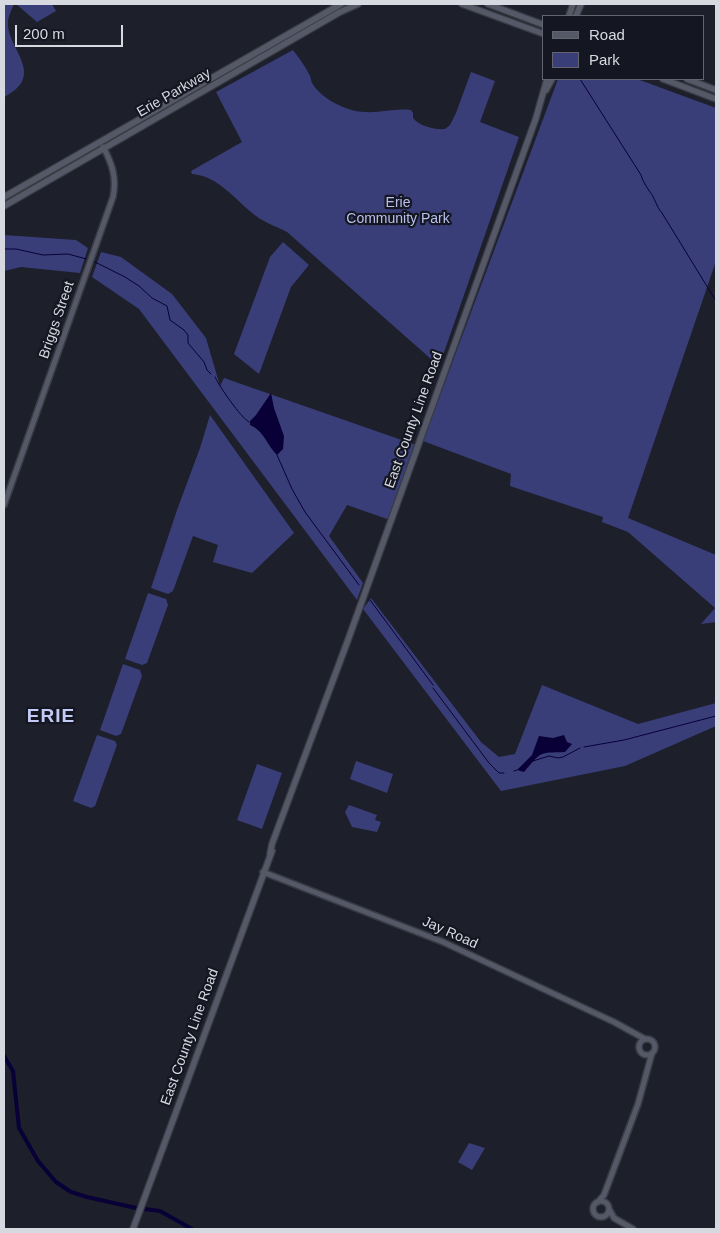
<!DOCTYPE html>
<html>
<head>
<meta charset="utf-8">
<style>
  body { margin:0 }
  #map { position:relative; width:720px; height:1233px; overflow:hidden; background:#1d1f2b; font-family:Helvetica,sans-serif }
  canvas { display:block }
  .frame { position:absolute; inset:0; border:5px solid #d7d9e1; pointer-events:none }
  .legend { position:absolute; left:542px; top:15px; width:162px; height:65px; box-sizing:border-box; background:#141621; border:1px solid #62646e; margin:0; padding:6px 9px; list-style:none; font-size:15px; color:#d7d9e1 }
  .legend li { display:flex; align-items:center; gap:10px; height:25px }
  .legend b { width:25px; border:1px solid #62646e }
  .scale { position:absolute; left:15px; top:25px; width:108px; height:22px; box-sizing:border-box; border:2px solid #d7d9e1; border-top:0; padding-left:6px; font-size:15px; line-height:18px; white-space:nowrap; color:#d7d9e1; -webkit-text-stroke:4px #141621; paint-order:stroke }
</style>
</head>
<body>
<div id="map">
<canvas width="720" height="1233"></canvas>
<div class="frame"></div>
<ul class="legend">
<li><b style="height:6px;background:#555866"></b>Road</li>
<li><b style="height:14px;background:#393e78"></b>Park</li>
</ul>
<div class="scale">200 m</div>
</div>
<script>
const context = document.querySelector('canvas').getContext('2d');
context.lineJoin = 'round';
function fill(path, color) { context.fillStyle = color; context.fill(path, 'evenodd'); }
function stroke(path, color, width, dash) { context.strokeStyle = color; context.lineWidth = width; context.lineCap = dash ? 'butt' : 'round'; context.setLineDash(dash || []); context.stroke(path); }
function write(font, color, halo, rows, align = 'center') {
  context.font = font + ' Helvetica,sans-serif'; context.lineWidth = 4.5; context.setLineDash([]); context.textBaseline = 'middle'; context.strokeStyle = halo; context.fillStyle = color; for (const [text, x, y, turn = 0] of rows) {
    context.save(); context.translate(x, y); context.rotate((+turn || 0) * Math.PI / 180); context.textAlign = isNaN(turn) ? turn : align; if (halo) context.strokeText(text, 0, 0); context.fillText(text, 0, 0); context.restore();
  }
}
const green = new Path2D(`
  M4,4H14C12,9 8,17 8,22C6,48 48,75 4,97Z
  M16,4H52L56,11L37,22Z
  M293,50C299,58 306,67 310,76C311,78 311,81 312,83C321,99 348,112 365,112C381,113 395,108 411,110L413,113V118C419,126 435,130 445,129L450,125L456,113L471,72L495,81L480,122L519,137L441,361L431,359L287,232C276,226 265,223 256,216C236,201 219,176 192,174L191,171L242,142L216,92Z
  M558,79H637L716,108V261L628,518L716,555V622L701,624L715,608L628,532L602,522L603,517L510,486L511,474L423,441Z
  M4,235L76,240L88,248L80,273L21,267L4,271Z
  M283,242L309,265L291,287L259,374L234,354L270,257Z
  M101,252L121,257L172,294L206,338L220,386L224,378L416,445L390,520L347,505L329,536L363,583L357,600L139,309L92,277Z
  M210,415L294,533L252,573L213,562L218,545L193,536L173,591L168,594L151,588L177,510L200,448Z
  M148,593L166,599L168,605L147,663L142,665L125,659Z
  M371,598L481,742L499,757L515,754L542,685L638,724L716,703V726L625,766L501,791L363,609Z
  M123,664L140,670L142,676L121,734L116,736L100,730Z
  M97,735L115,741L117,745L95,806L91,808L73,801Z
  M356,761L393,774L387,793L350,779Z
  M257,764L282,773L262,829L237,820Z
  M349,805L377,815L375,820L381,822L377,832L352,827L345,812Z
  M469,1143L485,1148L472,1170L458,1162Z`);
const water = new Path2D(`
  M271,393L274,408L284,436L283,449L277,455C267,445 264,431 250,425V421L256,415Z
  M564,735L567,742L572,744L565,752C538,753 542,751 524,772L517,770L532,755L539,736L553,738Z`);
const stream = new Path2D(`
  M580,79L641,175C643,182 646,186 650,192C655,198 656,206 662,213L716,301
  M4,249H16L43,255L68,254L90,260
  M93,261L125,277L139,286L152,298L167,306L170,320L184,330L188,335V343L204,362L207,370L211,374
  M215,377C219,386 241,418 249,422
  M277,455L292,489L305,512L359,585
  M370,600L433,685
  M433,688L489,763L499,773H504
  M584,747L624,740L716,716
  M533,761L549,756L558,758L563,757L580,748
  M514,771L517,770`);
const canal = new Path2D(`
  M4,1056L13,1071L19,1128L38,1161L56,1182L71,1192L87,1197L136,1208L160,1211L192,1229`);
const tertiary = new Path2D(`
  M4,505L113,197C117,178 112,163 103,147
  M263,872L443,942L614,1022L645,1039
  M639 1047a8 8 0 1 1 16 0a8 8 0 1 1-16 0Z
  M593 1209a8 8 0 1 1 16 0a8 8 0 1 1-16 0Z
  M598,1202L604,1195L610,1179L638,1104L652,1053
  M609,1209L614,1218L633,1229`);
const secondary = new Path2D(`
  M462,4L544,34
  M488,4L544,25
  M569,16L573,4
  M576,16L581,4
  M663,79L716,99
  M687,79L716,90
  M546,90L552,79
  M4,197L341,4
  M4,206L340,12L358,4
  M270,854L272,844L348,640L536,118L547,79
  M133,1229L272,851`);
const streetNames = [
  ["Erie Parkway",174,93,-30],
  ["Briggs Street",57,320,-71],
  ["East County Line Road",414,420,-70],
  ["Jay Road",450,933,24],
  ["East County Line Road",190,1037,-70]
];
const parkNames = [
  ["Erie",398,203],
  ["Community Park",398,219]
];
const districtNames = [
  ["ERIE",51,717]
];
fill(green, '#393e78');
fill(water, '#080036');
stroke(stream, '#080036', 1);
stroke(canal, '#080036', 4);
stroke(tertiary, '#393b44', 8);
stroke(secondary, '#393b44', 8);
stroke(tertiary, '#555866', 5);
stroke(secondary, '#555866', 5.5);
write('14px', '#d7d9e1', '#141621', streetNames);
write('14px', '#b8c0ec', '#141621', parkNames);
context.letterSpacing = '1px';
write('bold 19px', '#c3caf5', '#141621', districtNames);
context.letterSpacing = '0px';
</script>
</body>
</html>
